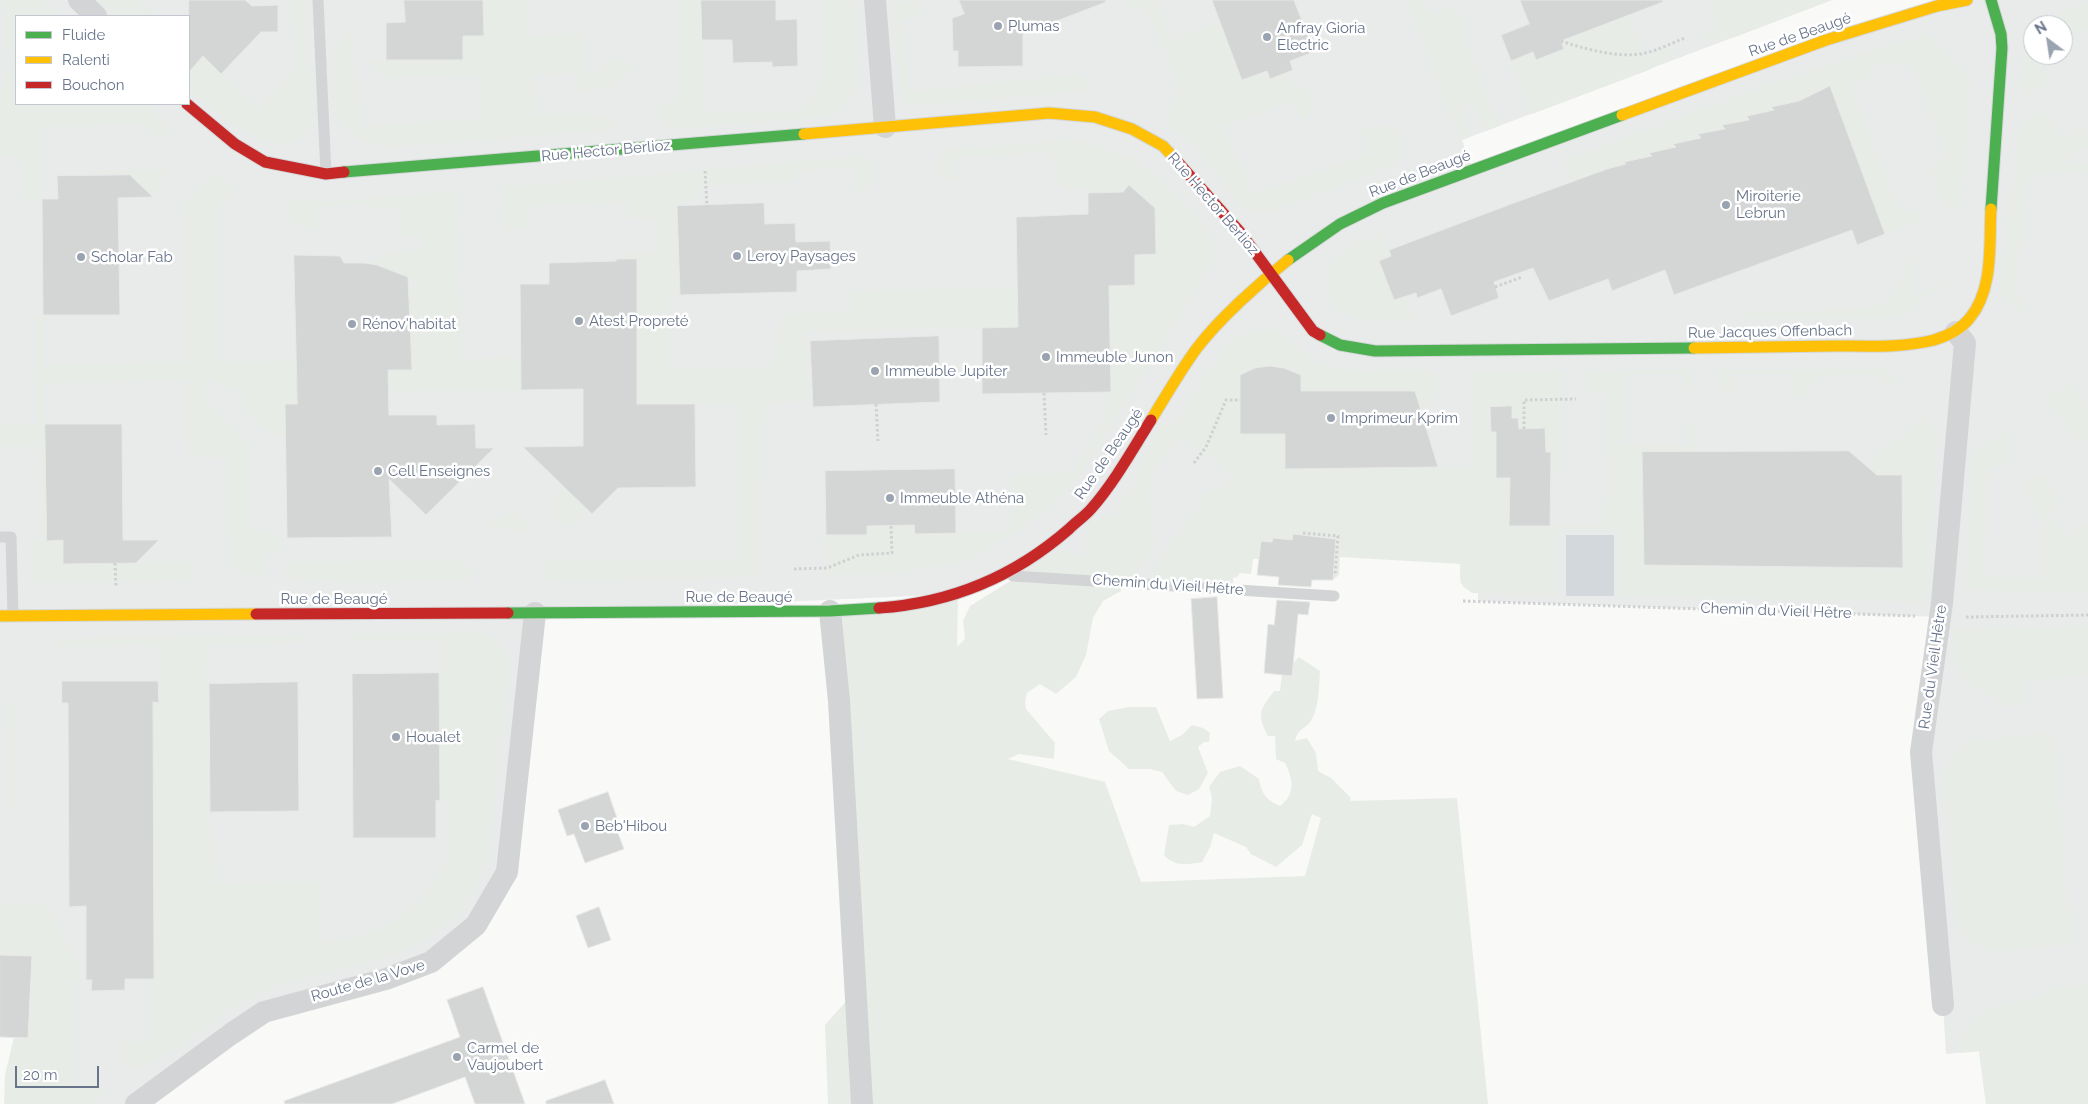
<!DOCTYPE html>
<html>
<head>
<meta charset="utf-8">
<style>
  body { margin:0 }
  #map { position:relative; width:2088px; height:1104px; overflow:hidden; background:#f9f9f8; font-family:Raleway,sans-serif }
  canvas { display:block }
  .legend { position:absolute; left:15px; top:15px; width:175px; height:90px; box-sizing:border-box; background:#fff; border:1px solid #c2c7d0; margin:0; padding:6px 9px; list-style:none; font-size:15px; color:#67748a }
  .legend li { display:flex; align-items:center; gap:10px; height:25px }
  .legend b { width:25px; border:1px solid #c2c7d0 }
  .north { position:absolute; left:2023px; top:15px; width:50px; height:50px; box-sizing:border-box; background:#fff; border:1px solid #c2c7d0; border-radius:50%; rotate:329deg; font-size:14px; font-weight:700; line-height:20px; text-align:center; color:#67748a }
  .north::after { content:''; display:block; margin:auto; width:18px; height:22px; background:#9aa3b0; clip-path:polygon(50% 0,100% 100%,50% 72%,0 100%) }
  .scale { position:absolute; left:15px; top:1066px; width:84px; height:22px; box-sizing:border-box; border:2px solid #67748a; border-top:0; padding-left:6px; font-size:15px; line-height:18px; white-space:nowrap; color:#67748a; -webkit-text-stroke:4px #fff; paint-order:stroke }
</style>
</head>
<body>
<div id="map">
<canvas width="2088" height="1104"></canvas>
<ul class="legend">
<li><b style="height:6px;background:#4caf50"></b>Fluide</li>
<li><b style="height:6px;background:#ffc107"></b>Ralenti</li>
<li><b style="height:6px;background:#c62828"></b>Bouchon</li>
</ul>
<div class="north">N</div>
<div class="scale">20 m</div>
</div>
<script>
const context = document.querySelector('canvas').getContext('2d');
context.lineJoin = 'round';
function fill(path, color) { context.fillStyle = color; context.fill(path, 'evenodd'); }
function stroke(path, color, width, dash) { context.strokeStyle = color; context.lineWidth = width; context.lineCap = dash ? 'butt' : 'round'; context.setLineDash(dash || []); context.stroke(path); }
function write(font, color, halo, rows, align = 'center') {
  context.font = font + ' Raleway,sans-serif'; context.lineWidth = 5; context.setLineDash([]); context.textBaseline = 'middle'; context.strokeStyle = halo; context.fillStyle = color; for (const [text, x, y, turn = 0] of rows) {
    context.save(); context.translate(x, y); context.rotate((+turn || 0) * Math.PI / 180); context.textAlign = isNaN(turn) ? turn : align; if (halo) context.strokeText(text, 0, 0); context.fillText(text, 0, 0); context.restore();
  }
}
const built = new Path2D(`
  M0,0H1832L1462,140L1473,170L1954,0H2088V1104H1986L1979,1051L1946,1054L1942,988L1921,752L1940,617L1478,601L1477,489L1234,492L1233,589L1001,575L958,594L535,613L507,872L431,962L298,1001L136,1104H43L50,954L0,951ZM16,16H189V104H16ZM2033,25H2063V55H2033Z`);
const green = new Path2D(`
  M5,0H41L57,16H16V104H144L171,130L160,139L145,124L42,127V199H23L22,156L0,157V93L2,92L10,67Z
  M100,0H135L153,16H116Z
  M293,0H306L312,129C306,133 299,139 292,142C263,153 209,108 189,88V50L199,60L203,56L259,110L295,71Z
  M483,0H526L527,35L581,34L583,68L590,75H597L618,55L632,68C615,87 602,91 577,91L576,73L532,75L534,115L577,113L607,119L619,129L390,147L361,140L340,122L333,106L332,75L335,54L343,40L353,32L358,126L480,119L477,74L389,78C380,75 374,72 372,61L463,60V36H484Z
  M679,0H701L704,113L803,111L816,95L824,77V0H852L858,81L847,102L831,114L815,118L673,129C663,121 659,118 661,105L666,102L679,101Z
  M1126,0H1155L1172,41L1220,21L1267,71L1270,79L1285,73L1291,85L1297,83L1309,91L1314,109L1308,117L1301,120L1293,101L1222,127L1253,195L1371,153L1361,129C1375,123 1398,123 1402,142C1404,151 1399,158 1395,165L1269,212L1245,209L1192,142L1165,124L1179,96L1178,81L1146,6L1131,12Z
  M1407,0H1422L1428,12L1436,15L1443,11L1449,4L1460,14L1466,30V45L1476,64L1483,88L1499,126L1486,131L1473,99L1459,105L1471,137L1461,140Z
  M1710,0H1832L1735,37L1718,41L1708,40L1702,35L1720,27Z
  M901,2L914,3L920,7L922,17L900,20L910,92L1076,74L1083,77L1087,82L1085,88L1078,91L911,106L906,104L903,99L890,13L893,6Z
  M2088,3V28L2063,45V25H2044L2056,14Z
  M1628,15L1644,57L1672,46C1669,59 1660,64 1649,70L1532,114L1511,61L1533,52L1536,60L1564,49L1561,41Z
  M1927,34L1972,79L1959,212C1940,205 1937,185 1930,167L1949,159L1911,61L1895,67C1884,58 1871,65 1868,77L1850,84L1898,212C1909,208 1915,209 1922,219L1885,234L1830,86L1799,101L1771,107L1774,111L1747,116L1749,120L1723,125L1725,129L1698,134L1701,138L1674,144L1676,147L1649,153L1652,156L1625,162L1626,164L1601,170L1603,173L1572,185L1564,161L1765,86Z
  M2033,35V55H2049L2037,64L2049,80L2028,95L2021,85L2025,42Z
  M2042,110L2064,141L2081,129L2088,136V149L2068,151L2069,165L2088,164V171L2028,175L2015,289L2022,301V310L2018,314L2002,292L2019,134L2027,122Z
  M1077,140L1132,159L1165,182L1208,232L1214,247L1210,265L1119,413L1065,494L1022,528L973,557L955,563L898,573L827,575L826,535H867V526L914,525L915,534L1005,531L1013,526L1012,475L1072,473L1102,425L1111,386L982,328L805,331L807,401L766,403L757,459L756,577L543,580V561L741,559L740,403L597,405L637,388V259H616L617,254L656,253L655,217L630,219L629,202L530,206V228L506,230L504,187L869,156V189L857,190V167L793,171V181L698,186V201L677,203L680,295H667L668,367H773L783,314L852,312V291L1134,285L1135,255L1156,254L1155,208L1129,185L1123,192L1088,193L1087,187L1066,189L1056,180L1052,152L953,158L954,179L941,180L940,157L946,150Z
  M167,169L154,197L130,176H101L96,171Z
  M215,173L234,189L213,213L215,362L296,361V372L412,370L409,286L419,285L404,275L365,263C385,254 402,251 423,249V235L401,237L399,207L372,210L371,203L316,207L317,228C295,228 287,220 290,198L302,201L349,200L455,191L461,359L521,358V390L386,391L389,403L285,404L286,439C258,425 246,420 242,388L225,390L214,380H203V397L248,445V527L279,535V551L266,552V560H264V576L241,574L230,560L229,458L189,457L188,380L45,383L47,540H63V563L190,562L191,581L30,582L31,541L42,540L39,445L0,446V425L38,424L35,316L43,315L44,364L188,362L186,203Z
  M1382,233L1414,319C1386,323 1332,326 1327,287C1325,276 1328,267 1336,259C1348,246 1366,240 1382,233Z
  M1916,258L1908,294L1914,295L1953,278L1897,318H1744V311C1771,310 1874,315 1892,299C1898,294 1904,269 1908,260Z
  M1257,330H1271L1283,333L1314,362L1329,367L1358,371L1413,370L1426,371L1433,374C1440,391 1432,400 1421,413L1438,467H1471V374L1473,372L1562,371V471L1551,472V452H1546L1545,428L1519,429L1518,418H1512V406L1490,407L1491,432H1511L1496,451V478H1510L1509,526L1604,525V500L1611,499L1609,391L1587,392V371L1690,370V387L1687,391L1683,392L1682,374L1622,375V441L1618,439V446L1690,445L1689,425H1696L1697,452L1642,453L1644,565L1906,570L1902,475H1877L1865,465L1924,418L1937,435L1925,602L1621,596L1619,529H1557V595L1473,593C1456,584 1461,580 1460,564L1340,557L1339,575L1333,580L1336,539L1293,534L1292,540L1273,538L1272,542L1261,541L1259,559H1253L1251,574L1240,573L1237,577L1232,578L1227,585L1165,581L1157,577L1155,570L1164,557L1170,543L1181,533L1186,520L1199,508L1202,494L1212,489L1223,490L1234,475L1179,435L1153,471V481L1148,495V503L1152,509L1151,526L1147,530L1157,538C1149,554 1141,567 1127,578L1124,577L1121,591L1103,601L1093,618L1086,655L1076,677L1056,694L1040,684L1027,693L1025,702L1026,709L1055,743L1054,759L1019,754L1008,759L1105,782L1141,882L1305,876L1321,818L1312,814L1302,845L1276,867L1251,854L1246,847L1214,833L1210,847L1202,862C1187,865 1175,867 1164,855L1169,825L1183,824L1194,827L1210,816L1212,798L1209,787L1220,772L1240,766L1259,779C1261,793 1266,800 1280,806C1296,794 1293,779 1285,763L1276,759L1275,736H1268C1256,714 1260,710 1274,691H1280L1282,674L1299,657L1320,671C1319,685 1319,706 1312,719C1307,729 1298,727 1295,741L1307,738L1316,753L1318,771L1331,778L1351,798L1350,801L1457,798L1488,1104H828L825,1025L857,989L830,611L958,594L957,647L965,639L963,621L970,606L1060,550L1087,559C1084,545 1081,521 1101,518C1106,517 1112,518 1117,518V507L1123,498L1133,490L1142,459L1163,422H1171L1175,427L1203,379L1231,341ZM1270,366L1301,372V391L1423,422L1438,467L1285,469V434H1240V372Z
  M1888,369L1900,386C1886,388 1884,377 1873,375C1865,373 1831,375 1822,376C1808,379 1812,398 1793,397L1792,374H1732V393L1725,391L1720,384L1721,370Z
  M2069,383L2088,409V439H2077L2045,400Z
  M2009,428L2010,466L1988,467L1986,577L2043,578L2045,523L2026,492L2028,477L2040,475L2060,503L2047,513L2067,539L2088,523V591L2045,592L1966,589L1974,454Z
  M565,488L588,509L573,524L557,523L555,498Z
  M509,511L529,525L519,535L508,523L496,533L488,525Z
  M450,560C466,563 469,563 471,580L351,582L285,577V562Z
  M2088,626V675L2023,682L2024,703L1998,707L1997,697C1961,686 1954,665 1954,630Z
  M481,633C498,643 507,644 509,666L486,863L463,908L424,941L379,959L270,988L228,1010L176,1049L144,1066L126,1067L122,1057L123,1042H150V979H154L153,702H159L158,645L59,646V639L301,635V642L210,644V660H204L205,683L209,684L210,812L214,883L321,882L322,943L351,940L391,923L423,901L446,864V801H440L439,673H443L442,640L350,641V634Z
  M10,703L16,704V810L11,809Z
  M1129,707H1156L1170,741L1182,735L1192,725L1203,728L1210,733L1209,742H1204L1198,747L1208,773L1199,789L1188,795L1176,791L1162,772L1150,769H1129L1109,751L1099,719L1108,711Z
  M2051,732L2072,944L1994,951C1975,946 1965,939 1957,921L1944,774C1950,758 1959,748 1974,741Z
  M0,903H46L86,980L69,981L70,1093L97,1077L102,1085L101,1098L93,1104H4L5,1075L14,1037H28L32,956L0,955Z
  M2088,985V1104H1986L1979,1051L1961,1053C1960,1010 2009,1000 2042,997V990Z`);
const water = new Path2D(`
  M1566,535H1614V596H1566Z`);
const building = new Path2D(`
  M189,0H245L252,6L278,5V32H261L221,74L203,56L189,72Z
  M404,0H483L484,36H463V60H386V23L405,22Z
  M701,0H776V20L797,19L798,66L772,67V62L733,63L732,40H702Z
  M959,0H1105L1106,2L1023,34V66L958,67V51H953L952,18L964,14Z
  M1212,0H1294L1314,52L1290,61L1293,70L1270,79L1267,71L1242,80Z
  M1520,0H1663V2L1561,41L1564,49L1536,60L1533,52L1511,61L1501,35L1529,24Z
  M1830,86L1885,234L1857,245L1852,230L1674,295L1665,270L1612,291L1608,279L1549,301L1533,268L1494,282L1499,298L1451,316L1441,289L1417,298L1416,293L1394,300L1379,261L1391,256L1389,250L1511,204L1607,169L1626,164L1624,162L1652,156L1649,153L1676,147L1673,144L1701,138L1698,134L1725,129L1722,125L1749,120L1747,116L1774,110L1771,107L1799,101Z
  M130,175L153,197L118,198L120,315H43L42,199H58L57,176Z
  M1129,185L1155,208L1156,254L1135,255V285L1109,286L1111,392L982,394V328L1018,327L1016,217L1088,214V193L1123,192Z
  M764,203L765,224L795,223L796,242L830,241L831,269L797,271V292L680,295L677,206Z
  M294,255L340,256L344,263H365L377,265L408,277L412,370H388L389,415H437V425L475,424L476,448H494L426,515L389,479L392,537L287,538L285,404H297Z
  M616,259H637V404H695L696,487L618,488L592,514L523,447L583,446V389L521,390L520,284H549V263L616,261Z
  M939,336L940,402L813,407L810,341Z
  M1270,366L1284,368L1301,375V391H1415L1438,467L1285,469V434H1240V375L1255,368Z
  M1512,406V418H1518L1519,429L1545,428L1546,452H1551L1550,526H1509L1510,478H1496V432H1491L1490,407Z
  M45,424H122L123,540H159L136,563L63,564V540L47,541Z
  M1849,451L1877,475H1902L1903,568L1644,565L1642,452Z
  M955,469L956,533L915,534L914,525L867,526V535H826L825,471Z
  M1293,534L1336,539L1333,580H1312L1311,587L1278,585L1279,577L1257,575L1261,541L1272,542L1273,538L1292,540Z
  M1217,597L1223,698L1197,699L1191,599Z
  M1277,600L1310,602L1308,615L1298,614L1292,676L1264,673L1268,624L1274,625Z
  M439,673L440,801L436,800V838H353L352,674Z
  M62,681H158L159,703L153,702L154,979H125V990L91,991L92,980H86V906L69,907L68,703H62Z
  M298,682L299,811L210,812L209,684Z
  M608,792L617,818L613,820L624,849L585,863L574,834L567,836L558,810Z
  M599,907L611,940L588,948L576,916Z
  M0,955L32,956L28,1038L0,1037Z
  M483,987L525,1104H475L465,1077L392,1104H285L284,1101L460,1037L447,1000Z
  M605,1080L614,1104H546V1101Z`);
const path = new Path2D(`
  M1561,41C1585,49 1620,59 1645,53C1659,50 1672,43 1685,38
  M705,171L707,207
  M1495,287L1522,277
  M1044,393L1046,435
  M876,404L878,441
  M1524,429V400L1576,399
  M1194,463L1206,447L1226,400H1240
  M1303,533L1338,536L1335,576
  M115,563L116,587
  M794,569L827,568L859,555L892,553L891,525
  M1463,601L1915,616
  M1966,617L2088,615`);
const lane = new Path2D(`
  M318,0L326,174
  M0,537H11L13,616
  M1013,576L1334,596`);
const street = new Path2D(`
  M79,0L96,16
  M875,0L885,127
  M830,611L839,701L862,1104
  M1943,1005L1921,752L1942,603L1965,343L1956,332
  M136,1104L231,1034L264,1012L386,979L431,962L476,925L507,872L535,613`);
const fast = new Path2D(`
  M1991,0L2001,34L2002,48L1991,209
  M344,172L804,134
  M1288,260L1340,224L1383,203L1622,115
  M1320,335L1340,345L1375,351L1694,348
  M508,613L830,611L879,608`);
const slow = new Path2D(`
  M1622,115L1826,40L1937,6L1967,0
  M804,134L1049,113L1095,117L1132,129L1163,146L1175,159
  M1694,348C1741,347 1788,347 1835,346C1868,346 1902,348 1934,340C1947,336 1960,330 1969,319C1994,290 1989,244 1991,209
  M1151,420C1166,396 1180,371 1197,348C1219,319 1259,283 1288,260
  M0,616L256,614`);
const jam = new Path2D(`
  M187,104L235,144L265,162L326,174L344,172
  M1175,159L1240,232L1313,331L1320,335
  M879,608C951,603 1014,577 1069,529C1076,522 1085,516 1091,509C1114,483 1133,449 1151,420
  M256,614L508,613`);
const markers = [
  [998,26,5,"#9aa3b0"],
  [1267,37,5,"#9aa3b0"],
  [1726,205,5,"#9aa3b0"],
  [737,256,5,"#9aa3b0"],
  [81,257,5,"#9aa3b0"],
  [579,321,5,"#9aa3b0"],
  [352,324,5,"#9aa3b0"],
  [1046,357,5,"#9aa3b0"],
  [875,371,5,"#9aa3b0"],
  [1331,418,5,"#9aa3b0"],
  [378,471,5,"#9aa3b0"],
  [890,498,5,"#9aa3b0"],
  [396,737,5,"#9aa3b0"],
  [585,826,5,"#9aa3b0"],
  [457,1057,5,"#9aa3b0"]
];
const poiNames = [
  ["Plumas",1008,26],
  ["Anfray Gioria",1277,28],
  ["Electric",1277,45],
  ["Miroiterie",1736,196],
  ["Lebrun",1736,213],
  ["Leroy Paysages",747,256],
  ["Scholar Fab",91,257],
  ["Atest Propreté",589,321],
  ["Rénov'habitat",362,324],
  ["Immeuble Junon",1056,357],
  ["Immeuble Jupiter",885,371],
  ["Imprimeur Kprim",1341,418],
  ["Cell Enseignes",388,471],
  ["Immeuble Athéna",900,498],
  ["Houalet",406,737],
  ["Beb'Hibou",595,826],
  ["Carmel de",467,1048],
  ["Vaujoubert",467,1065]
];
const streetNames = [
  ["Rue de Beaugé",1800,35,-19],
  ["Rue Hector Berlioz",606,151,-5],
  ["Rue de Beaugé",1420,174,-21],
  ["Rue Hector Berlioz",1213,204,49],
  ["Rue Jacques Offenbach",1770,332,-1],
  ["Rue de Beaugé",1109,454,-55],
  ["Chemin du Vieil Hêtre",1168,585,4],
  ["Rue de Beaugé",739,597],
  ["Rue de Beaugé",334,599],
  ["Chemin du Vieil Hêtre",1776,611,2],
  ["Rue du Vieil Hêtre",1933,667,-82],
  ["Route de la Vove",368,981,-16]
];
fill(built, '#e9eaea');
fill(green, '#e8ece6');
fill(water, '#d2d8dc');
fill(building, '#d4d5d5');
stroke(building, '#e8e8e8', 1);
stroke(fast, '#d4d6d8', 13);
stroke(slow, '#d4d6d8', 13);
stroke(jam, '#d4d6d8', 13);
stroke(path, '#cfd0d2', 3, [2.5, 2.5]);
stroke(lane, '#d3d4d5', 11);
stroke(street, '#d3d4d5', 22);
stroke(fast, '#4caf50', 11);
stroke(slow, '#ffc107', 11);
stroke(jam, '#c62828', 11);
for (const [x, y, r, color] of markers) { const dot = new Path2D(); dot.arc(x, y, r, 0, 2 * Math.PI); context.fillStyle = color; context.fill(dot); stroke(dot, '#fff', 2); }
write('15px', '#67748a', '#fff', poiNames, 'left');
write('15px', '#67748a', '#fff', streetNames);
</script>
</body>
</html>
